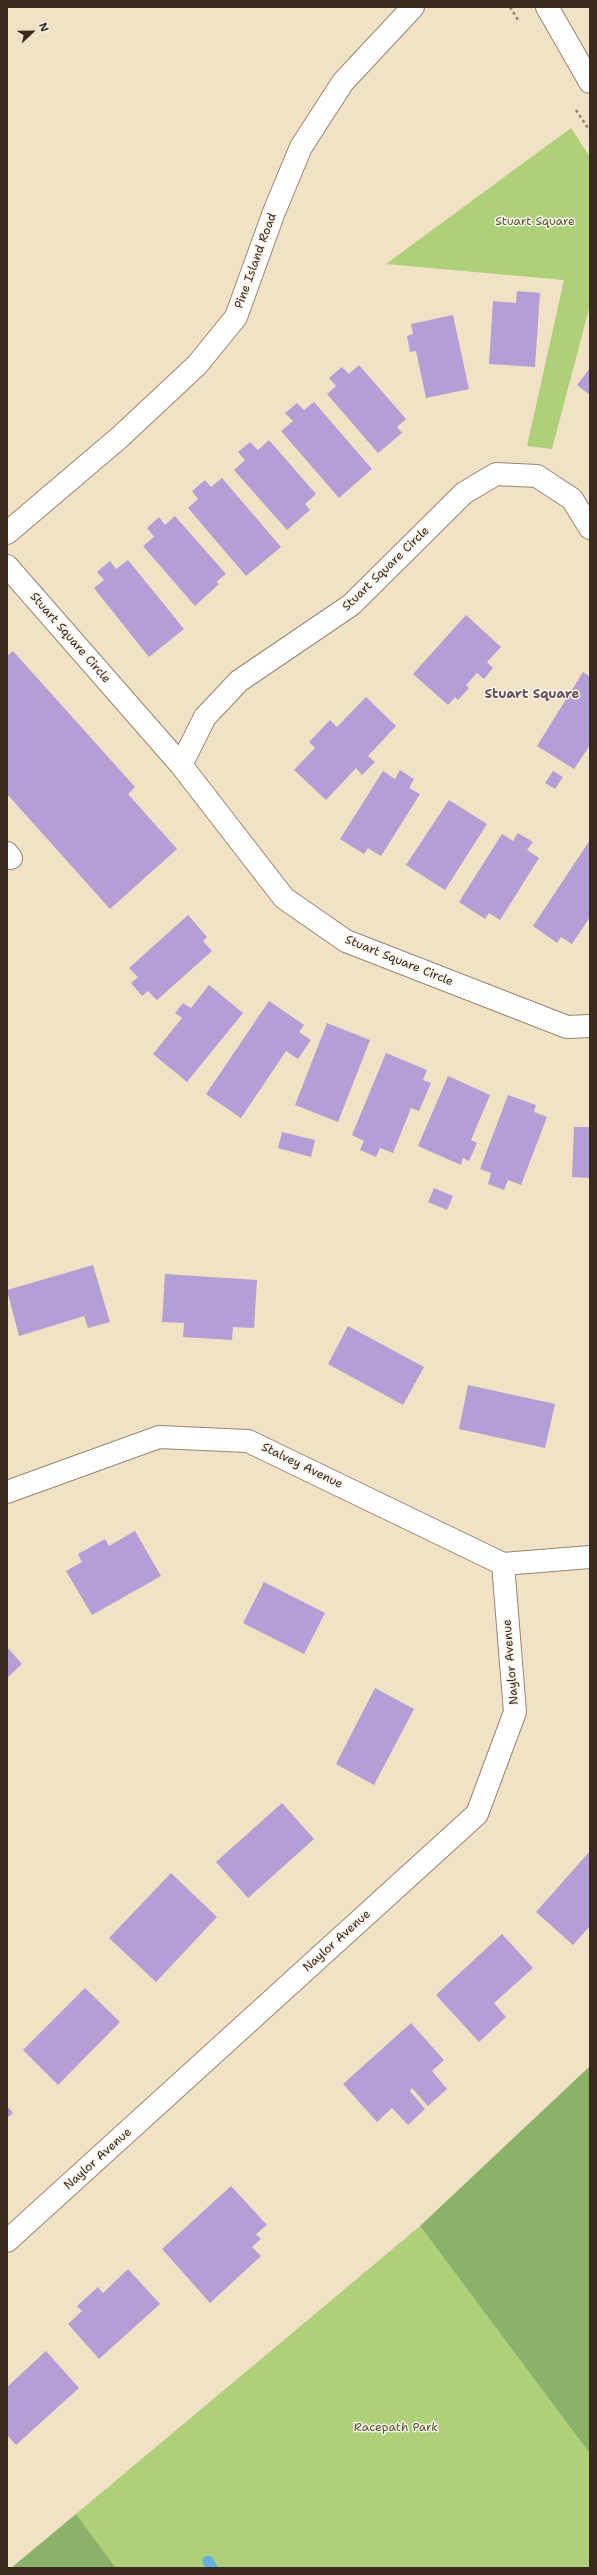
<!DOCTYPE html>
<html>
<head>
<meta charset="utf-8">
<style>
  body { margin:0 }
  #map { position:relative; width:597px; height:2575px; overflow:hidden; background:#f1e1c5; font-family:"Shantell Sans",sans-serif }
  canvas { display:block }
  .frame { position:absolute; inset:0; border:8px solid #3b2a1e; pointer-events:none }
  .north { position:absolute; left:12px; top:12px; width:40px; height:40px; -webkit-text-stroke:3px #f7f3e8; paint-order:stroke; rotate:68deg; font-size:11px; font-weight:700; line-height:16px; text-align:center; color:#3b2a1e }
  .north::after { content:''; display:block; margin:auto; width:14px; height:18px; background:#3b2a1e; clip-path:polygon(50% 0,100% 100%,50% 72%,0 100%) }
</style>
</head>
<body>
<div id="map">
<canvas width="597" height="2575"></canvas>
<div class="frame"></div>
<div class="north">N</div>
</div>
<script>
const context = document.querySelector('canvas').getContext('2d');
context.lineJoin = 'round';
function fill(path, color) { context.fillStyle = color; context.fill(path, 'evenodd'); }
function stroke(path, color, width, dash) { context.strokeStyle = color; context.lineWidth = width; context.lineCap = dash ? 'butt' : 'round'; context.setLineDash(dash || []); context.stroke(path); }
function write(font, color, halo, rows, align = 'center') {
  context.font = font + ' "Shantell Sans",sans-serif'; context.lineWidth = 3; context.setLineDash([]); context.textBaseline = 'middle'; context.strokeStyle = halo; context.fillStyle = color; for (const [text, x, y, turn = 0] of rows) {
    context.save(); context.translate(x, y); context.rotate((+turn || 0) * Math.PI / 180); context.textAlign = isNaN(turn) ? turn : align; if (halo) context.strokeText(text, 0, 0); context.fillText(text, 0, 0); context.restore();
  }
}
const green = new Path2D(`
  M571,128L590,157V305L552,449L527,446L564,280L386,264Z
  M420,2226L590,2454V2568H116L76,2514Z`);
const forest = new Path2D(`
  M590,2066V2454L420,2226Z
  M76,2514L116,2568H11Z`);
const stream = new Path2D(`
  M208,2561L212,2568`);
const building = new Path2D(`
  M517,291L540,293L535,367L489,364L493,301L516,303Z
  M453,315L469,389L426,398L416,351L410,352L407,336L413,334L411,324Z
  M359,365L406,419L397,427L402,433L378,453L327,394L336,386L329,378L342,367L349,374Z
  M590,368V395L577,385Z
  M314,402L372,469L339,498L281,431L293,421L285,413L297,403L304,410Z
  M269,440L316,494L305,504L310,510L287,530L234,470L245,460L238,452L250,442L258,450Z
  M222,478L281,547L246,576L188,508L198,499L192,491L205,480L211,487Z
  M175,516L226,574L216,582L219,584L195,606L143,546L154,537L147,528L159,517L165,525Z
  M128,560L184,629L149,657L94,588L104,580L97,572L110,561L116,569Z
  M466,615L501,647L487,662L493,668L484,679L477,673L466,685L469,688L458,700L455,697L448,705L413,674Z
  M13,651L135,787L128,794L177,849L110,909L7,794V656Z
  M583,672L590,677V745L574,769L537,746Z
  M366,697L396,726L368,756L375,762L362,775L356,768L326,800L294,770L315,748L309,742L330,720L337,727Z
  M400,770L414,779L409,788L420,794L381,856L368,848L364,854L340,839L383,771L395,779Z
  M553,771L563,777L555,789L545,783Z
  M449,800L487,824L445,890L406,865Z
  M518,833L533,842L527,850L539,858L500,920L489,913L485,919L459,902L502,834L513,841Z
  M590,840V917L572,944L561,937L557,943L533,926Z
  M188,915L207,937L203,941L212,951L157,1000L148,991L142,996L131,983L138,977L129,968Z
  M209,985L243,1013L187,1082L153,1054L182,1018L175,1013L183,1003L191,1008Z
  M269,1001L304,1025L299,1032L311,1040L298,1059L286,1051L241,1118L206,1094Z
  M327,1023L370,1040L338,1122L295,1105Z
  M386,1053L427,1070L423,1080L431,1083L419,1111L411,1108L393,1153L380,1148L376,1157L360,1150L364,1141L352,1135Z
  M448,1076L490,1095L471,1140L477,1143L469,1161L463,1158L461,1165L418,1146Z
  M508,1095L536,1105L534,1112L547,1117L521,1185L508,1180L504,1190L488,1184L491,1173L480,1169Z
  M574,1127H590V1178L572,1177Z
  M282,1132L315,1140L311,1157L278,1148Z
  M434,1188L453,1196L447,1210L428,1202Z
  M93,1265L110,1322L88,1328L84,1316L19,1336L7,1290Z
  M165,1274L257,1280L254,1328L233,1327L232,1340L183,1337L184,1323L162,1322Z
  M348,1326L424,1367L403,1405L328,1364Z
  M468,1385L555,1404L545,1448L459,1429Z
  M135,1531L161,1576L92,1615L66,1571L82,1562L78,1554L105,1539L109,1546Z
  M264,1582L325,1613L304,1654L243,1623Z
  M7,1647L22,1664L7,1678Z
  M375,1688L414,1709L374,1785L336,1764Z
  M282,1803L314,1839L248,1898L216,1862Z
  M590,1851V1926L573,1945L536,1912Z
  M171,1873L217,1917L156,1982L109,1938Z
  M502,1934L533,1968L494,2003L506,2017L479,2042L436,1995Z
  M85,1988L120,2022L58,2085L23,2050Z
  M411,2023L444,2060L432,2071L447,2089L428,2106L412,2088L410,2091L425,2109L408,2125L392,2108L377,2122L343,2084Z
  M7,2106L13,2113L7,2118Z
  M231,2186L267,2225L256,2234L261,2239L252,2247L261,2256L210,2303L162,2249Z
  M128,2269L160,2304L99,2359L68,2324L82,2311L77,2306L98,2287L103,2293Z
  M46,2351L79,2388L16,2445L7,2435V2387Z`);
const path = new Path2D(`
  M510,7L518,20
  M576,110L590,131`);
const minor = new Path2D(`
  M7,533L120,437L197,365L236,317L274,212L301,147L343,82L413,7
  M7,566L181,765L284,898L346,941L567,1027L590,1026
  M181,765L205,717L239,681L351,605L464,493L496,474L537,476L572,499L590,528
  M7,853L11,858
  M7,1492L159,1437L248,1441L503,1564L590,1557
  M7,2241L477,1814L515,1712L503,1564`);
const major = new Path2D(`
  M547,7L590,82`);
const parkNames = [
  ["Stuart Square",535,222],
  ["Racepath Park",396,2428]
];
const streetNames = [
  ["Pine Island Road",256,261,-70],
  ["Stuart Square Circle",386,569,-44],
  ["Stuart Square Circle",70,638,49],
  ["Stuart Square Circle",399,961,22],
  ["Stalvey Avenue",302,1466,26],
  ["Naylor Avenue",511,1662,-95],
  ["Naylor Avenue",337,1941,-42],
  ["Naylor Avenue",98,2159,-42]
];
const neighbourhoodNames = [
  ["Stuart Square",532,695]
];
fill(green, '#add079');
fill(forest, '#8ab269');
stroke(stream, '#63b1dc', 11);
fill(building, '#b39fd6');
stroke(minor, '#968672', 24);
stroke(major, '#968672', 24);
stroke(path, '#968672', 2.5, [3, 3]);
stroke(minor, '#fff', 22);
stroke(major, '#fff', 22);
write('12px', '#585435', '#f7f3e8', parkNames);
write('12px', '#3b2a1e', '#f7f3e8', streetNames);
write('bold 13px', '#65535e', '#f7f3e8', neighbourhoodNames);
</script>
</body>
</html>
